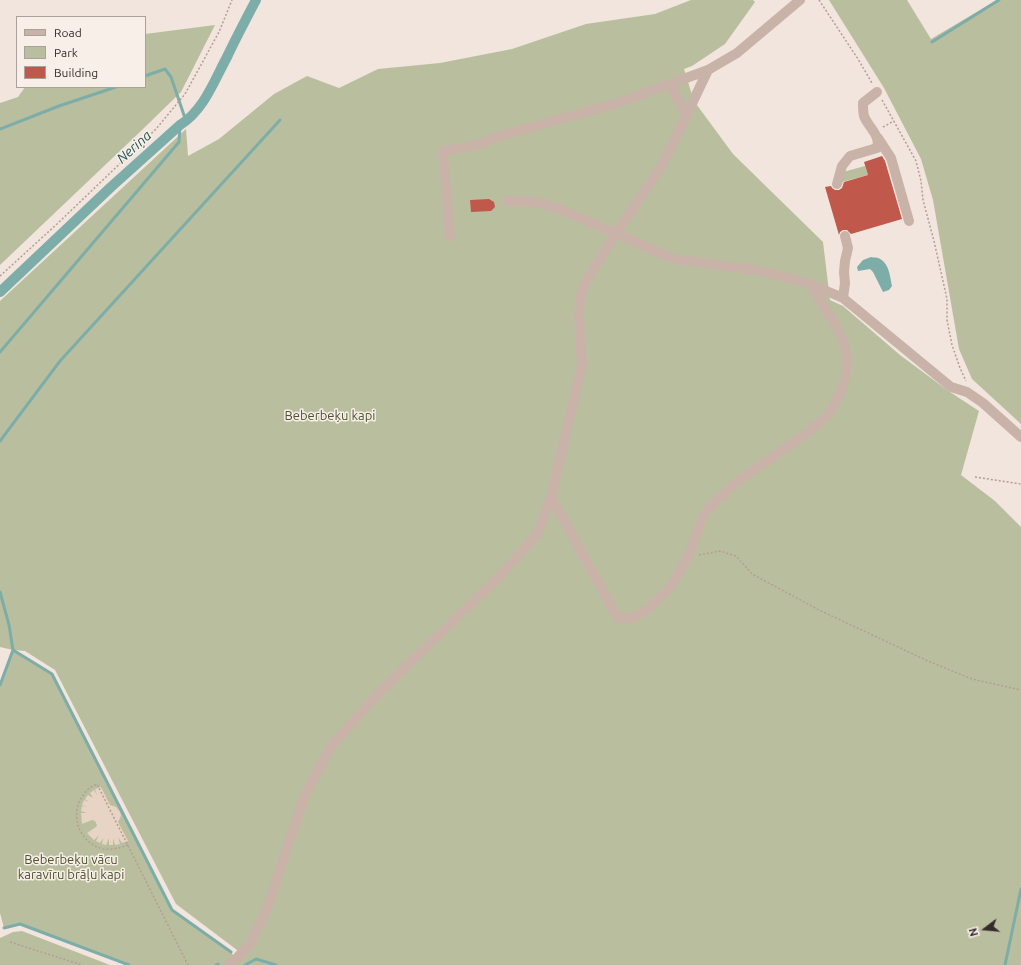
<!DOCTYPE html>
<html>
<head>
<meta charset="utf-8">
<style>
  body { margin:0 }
  #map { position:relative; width:1021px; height:965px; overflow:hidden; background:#f1e5dd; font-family:Ubuntu,sans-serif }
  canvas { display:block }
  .legend { position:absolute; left:16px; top:16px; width:130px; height:72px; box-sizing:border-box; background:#f9efe9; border:1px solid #aba19c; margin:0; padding:5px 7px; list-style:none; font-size:12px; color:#362b29 }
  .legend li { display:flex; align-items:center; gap:8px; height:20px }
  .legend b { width:20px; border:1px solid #aba19c }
  .north { position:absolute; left:965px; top:909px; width:40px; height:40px; -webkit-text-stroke:3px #f9efe9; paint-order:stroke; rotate:254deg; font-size:11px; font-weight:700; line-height:16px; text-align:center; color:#362b29 }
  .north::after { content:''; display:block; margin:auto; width:14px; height:18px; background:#362b29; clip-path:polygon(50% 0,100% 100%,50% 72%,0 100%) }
</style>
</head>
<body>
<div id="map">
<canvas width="1021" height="965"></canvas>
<ul class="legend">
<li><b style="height:5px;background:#c9b3a9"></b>Road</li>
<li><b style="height:11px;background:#b9bf9e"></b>Park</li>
<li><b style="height:11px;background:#c0584c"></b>Building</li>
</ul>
<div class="north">N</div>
</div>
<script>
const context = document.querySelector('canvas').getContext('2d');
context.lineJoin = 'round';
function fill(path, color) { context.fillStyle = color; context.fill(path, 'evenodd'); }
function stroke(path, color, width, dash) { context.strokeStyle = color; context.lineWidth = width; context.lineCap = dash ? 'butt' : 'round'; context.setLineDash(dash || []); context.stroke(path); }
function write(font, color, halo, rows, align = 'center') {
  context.font = font + ' Ubuntu,sans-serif'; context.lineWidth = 3; context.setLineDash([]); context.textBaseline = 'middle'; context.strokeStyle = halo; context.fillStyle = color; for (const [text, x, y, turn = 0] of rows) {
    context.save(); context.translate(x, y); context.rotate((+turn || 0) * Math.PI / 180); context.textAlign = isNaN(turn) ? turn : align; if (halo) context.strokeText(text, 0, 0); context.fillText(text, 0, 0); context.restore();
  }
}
const green = new Path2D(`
  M691,0H753L755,2L725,44L692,66L684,69L694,101L733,154L823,242L830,300L843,306L900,355L947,390L979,411L961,475L995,501L1021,527V965H129L20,924L4,928L0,913V685L13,650L0,647V301L186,129L188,156L219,139L274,94L307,76L339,88L378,69L440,63L512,49L586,24L655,14ZM14,650L25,651L55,670L176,904L241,953L236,959L231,952L172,910L52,674Z
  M829,0H907L931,39L997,0H1021V424L972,379L959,349L933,200L921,159L884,88Z
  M215,25L181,92L143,129L0,265V103L18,97L25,87H145V34Z
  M865,166L868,175L842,182L843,172Z
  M22,931L110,965H0V938L13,932Z`);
const plaza = new Path2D(`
  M101,787L110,805L116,807L120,812L121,816L118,822L128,841L122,843L118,837L120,844L115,845L113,838V845H109V838L106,845L102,844L103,838L100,843L96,841L99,835L94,840L87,833L96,827L97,825L95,821L92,820L82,824L81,813H87L81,811L82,806L87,807L82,805L84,800L89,802L85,799L88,795L93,798L90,793L94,790L97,795L95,789Z`);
const water = new Path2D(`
  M871,257C874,258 876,257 878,258C889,262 890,276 892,286L889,290L883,292L873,272L870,269L858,271L857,267L863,260Z`);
const stream = new Path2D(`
  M932,42L999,0
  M145,76L165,69L171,77L186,121
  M0,129L59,106L116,87
  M0,352L179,142L180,125
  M0,441L60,361L280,120
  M0,592L9,625L13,650L0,685
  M13,650L52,674L172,910L231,952
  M4,928L20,924L129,965
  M216,965L218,964
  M245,965L256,959L276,965
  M1005,965L1021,889`);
const canal = new Path2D(`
  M0,292L111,187L180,125C204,110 214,81 227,57C236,38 246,19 256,0`);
const building = new Path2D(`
  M882,156L885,161L902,219L851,234L847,230H843L840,232L839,235L825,187L831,186L832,188L835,190H839L842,188L844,182L868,175L864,162Z
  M489,199L494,202L495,207L491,211L471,212L470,200Z`);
const path = new Path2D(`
  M819,0L858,59L872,83
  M882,100L916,161L921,181L923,200L934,241L947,299V320L952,345L960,368L966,381
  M883,127L894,121
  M0,276L57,224L156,129L185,94L219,32L232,0
  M975,477L1021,484
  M699,555L720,551L736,556L752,574L819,610L928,661L972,679L1021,690
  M128,845C120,848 111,850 103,849C78,843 68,812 85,793C88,788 93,786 97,784L188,965
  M10,942L82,965`);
const minor = new Path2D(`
  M669,84L687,115
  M878,138L891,158L909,221
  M837,184L842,166L850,156L877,148C881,135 868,127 864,116C863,112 863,107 863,103L877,92
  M507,201L537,202L557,208L674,259L762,271L810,284L843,298L951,387L967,392L983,403L1021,437
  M450,236L443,151L475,146L497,137L621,102L708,70L737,53L800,0
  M843,298L845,283L844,272L845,261L848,248L845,236
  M551,497L618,618H633L649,608L670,588L688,557L702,519L708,509L737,482L807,433L829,414L841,391L846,375L847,358L844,343L836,326L810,284
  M228,965L236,959L250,944L267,909L292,833L306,793L332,745L383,689L501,575L538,533L551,497L582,365L579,318L580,298L585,283L616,233L663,164L708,70`);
const parkNames = [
  ["Beberbeķu kapi",330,416],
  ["Beberbeķu vācu",71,860],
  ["karavīru brāļu kapi",71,875]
];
const waterNames = [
  ["Neriņa",134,147,-42]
];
fill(green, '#b9bf9e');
fill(plaza, '#e8d4c5');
fill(water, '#7dada8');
stroke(stream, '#7dada8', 3);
stroke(canal, '#7dada8', 10);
fill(building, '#c0584c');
stroke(path, '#b49d94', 1.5, [2, 2]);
stroke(minor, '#c9b3a9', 10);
write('13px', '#4b532e', '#f9efe9', parkNames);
write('italic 14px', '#205652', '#f9efe9', waterNames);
</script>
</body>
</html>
